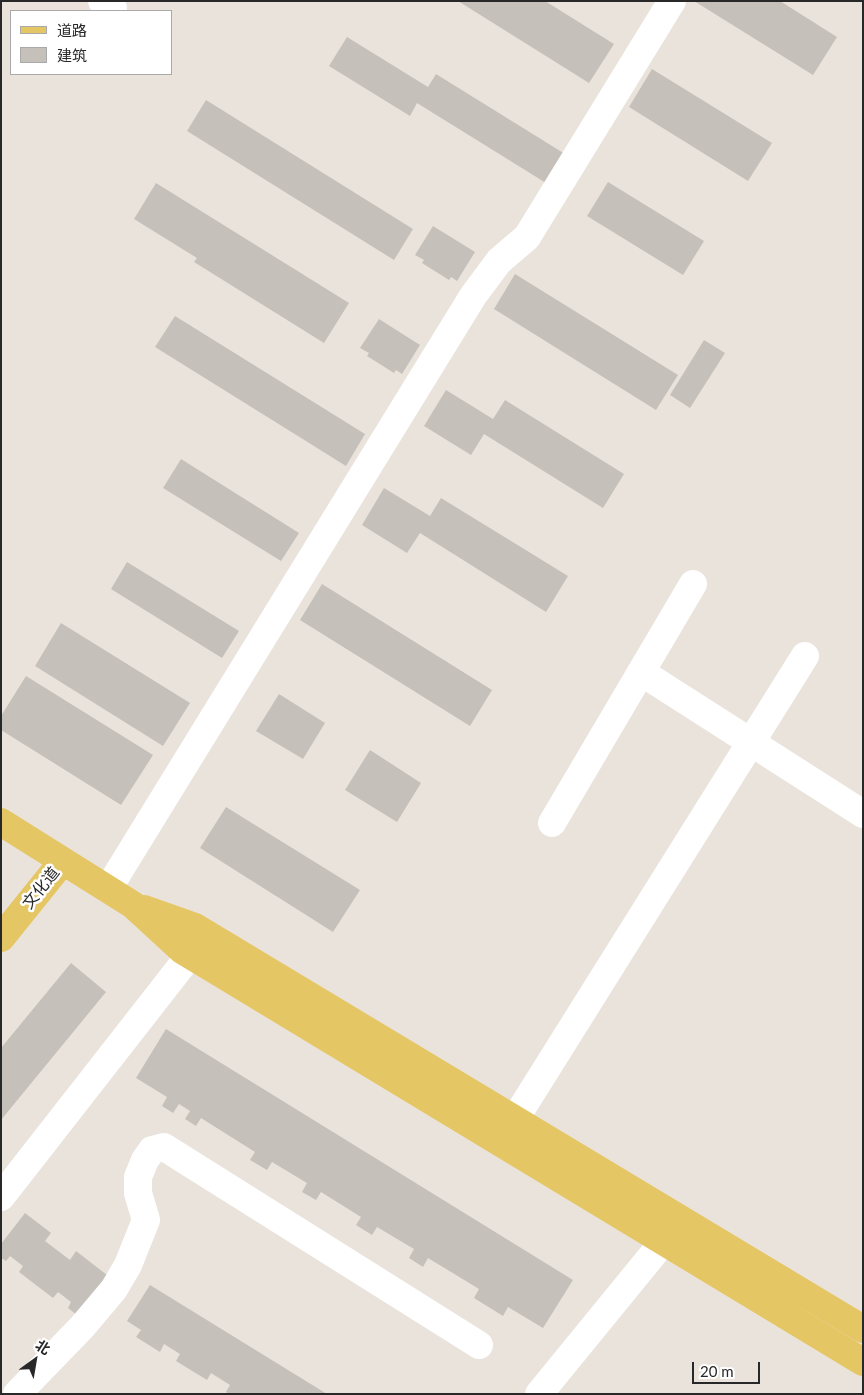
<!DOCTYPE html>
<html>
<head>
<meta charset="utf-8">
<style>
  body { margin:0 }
  #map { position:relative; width:864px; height:1395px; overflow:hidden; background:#eae3db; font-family:Lato,"Noto Sans SC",sans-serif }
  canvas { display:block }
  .frame { position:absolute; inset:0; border:2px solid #282828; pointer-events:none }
  .legend { position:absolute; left:10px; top:10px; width:162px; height:65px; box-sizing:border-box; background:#fff; border:1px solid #a9a9a9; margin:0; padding:6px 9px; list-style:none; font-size:15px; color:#282828 }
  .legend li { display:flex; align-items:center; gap:10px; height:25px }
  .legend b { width:25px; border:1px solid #a9a9a9 }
  .north { position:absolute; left:10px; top:1335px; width:50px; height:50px; -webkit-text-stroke:4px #fff; paint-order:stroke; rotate:32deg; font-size:14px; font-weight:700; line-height:20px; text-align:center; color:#282828 }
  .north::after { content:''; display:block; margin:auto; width:18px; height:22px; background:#282828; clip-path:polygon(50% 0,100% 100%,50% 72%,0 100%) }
  .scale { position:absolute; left:692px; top:1362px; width:68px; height:22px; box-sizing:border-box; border:2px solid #282828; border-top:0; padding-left:6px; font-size:15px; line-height:18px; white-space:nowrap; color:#282828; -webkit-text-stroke:4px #fff; paint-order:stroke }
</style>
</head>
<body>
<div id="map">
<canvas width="864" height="1395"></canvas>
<div class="frame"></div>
<ul class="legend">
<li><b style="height:6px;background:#e5c664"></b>道路</li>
<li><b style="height:14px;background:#c5c0ba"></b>建筑</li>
</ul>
<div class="north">北</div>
<div class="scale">20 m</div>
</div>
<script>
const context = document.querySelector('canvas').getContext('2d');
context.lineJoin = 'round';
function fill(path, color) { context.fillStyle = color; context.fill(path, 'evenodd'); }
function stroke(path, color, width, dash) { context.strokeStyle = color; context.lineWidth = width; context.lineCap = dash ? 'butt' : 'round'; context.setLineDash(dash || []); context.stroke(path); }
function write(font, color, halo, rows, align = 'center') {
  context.font = font + ' Lato,"Noto Sans SC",sans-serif'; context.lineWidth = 5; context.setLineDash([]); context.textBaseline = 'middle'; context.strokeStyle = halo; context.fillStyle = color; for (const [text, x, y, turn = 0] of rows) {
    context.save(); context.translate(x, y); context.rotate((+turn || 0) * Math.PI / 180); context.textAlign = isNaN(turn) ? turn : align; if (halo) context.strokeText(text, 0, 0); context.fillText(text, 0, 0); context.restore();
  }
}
const building = new Path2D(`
  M458,1H545L614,44L589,83Z
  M694,1H780L837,37L813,75Z
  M347,37L428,87L436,74L565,154L546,183L417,103L410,116L329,66Z
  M652,69L772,143L748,181L629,107Z
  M206,100L413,229L394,260L187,131Z
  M608,182L704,241L683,275L587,216Z
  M156,183L349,303L324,343L194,262L197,258L134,219Z
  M433,226L475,252L457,281L451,277L449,280L422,263L424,260L415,255Z
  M515,274L678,375L656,410L494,309Z
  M175,316L365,434L346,466L155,347Z
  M379,319L420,345L402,374L396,370L394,373L367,356L369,353L360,348Z
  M704,340L725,353L690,408L670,395Z
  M446,390L493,419L505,400L624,474L603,508L484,434L471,455L424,426Z
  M181,459L299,533L281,561L163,488Z
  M384,488L430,516L441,498L568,576L546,612L420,533L407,553L362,525Z
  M127,562L239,631L222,658L111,589Z
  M322,584L492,690L470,726L300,620Z
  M61,623L190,703L163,746L35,666Z
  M26,676L153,755L121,805L1,730V716Z
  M279,694L325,723L303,759L256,731Z
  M370,750L421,783L397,822L345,790Z
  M226,807L360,890L333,932L200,848Z
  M71,963L106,992L1,1120V1048Z
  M166,1029L573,1280L543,1328L508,1307L503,1316L474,1298L479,1289L428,1258L423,1267L409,1258L414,1249L377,1227L372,1235L356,1225L361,1217L321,1192L316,1200L302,1192L307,1183L272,1162L267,1170L250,1160L255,1152L201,1118L196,1126L185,1119L190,1111L179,1104L173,1113L162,1106L167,1097L136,1078Z
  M25,1213L51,1233L45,1241L70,1260L76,1251L107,1275L77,1315L68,1308L71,1302L58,1292L53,1298L19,1272L23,1266L10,1256L6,1261L1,1258V1244Z
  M150,1285L327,1394H229L226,1392L230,1385L211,1373L207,1380L176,1361L180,1354L164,1344L160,1352L136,1337L141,1330L127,1321Z`);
const minor = new Path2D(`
  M102,1L113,8
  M641,672L863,814
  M552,823L693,584
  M108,889L473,296L499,261L527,237L672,1
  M515,1119L805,656
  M1,1197L190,955
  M17,1394L82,1327L114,1289L128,1265L146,1220L138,1193V1177L145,1160L152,1150L164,1147L479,1345
  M539,1394L664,1241`);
const major = new Path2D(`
  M1,822L133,905L182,950L863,1362
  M144,909L195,927L863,1329
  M1,938L63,861`);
const streetNames = [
  ["文化道",41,888,-51]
];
fill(building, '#c5c0ba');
stroke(minor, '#fff', 28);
stroke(major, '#e5c664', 28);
write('16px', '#282828', '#fff', streetNames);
</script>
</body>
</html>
